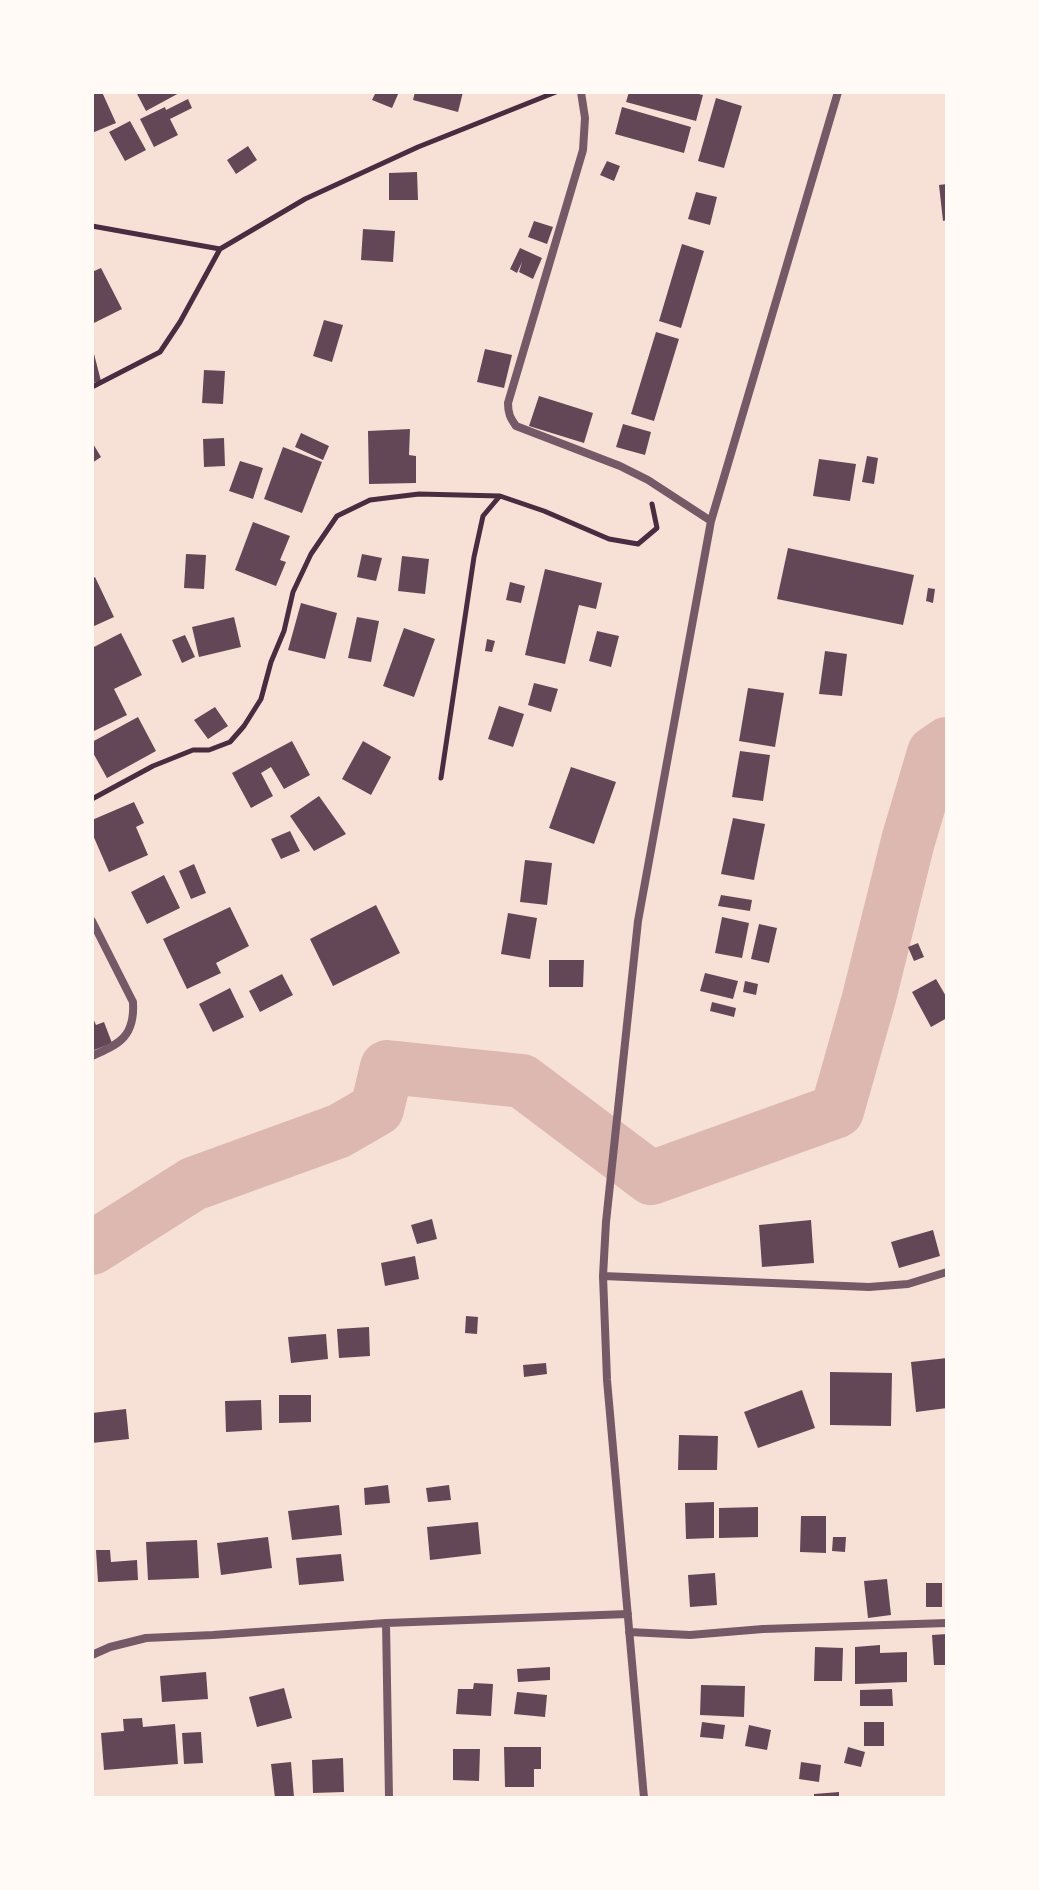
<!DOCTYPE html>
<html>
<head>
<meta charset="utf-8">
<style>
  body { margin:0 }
  #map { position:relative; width:1039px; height:1890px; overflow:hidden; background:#f7e1d7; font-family:"DejaVu Sans",sans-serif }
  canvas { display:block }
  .frame { position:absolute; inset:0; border:94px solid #fffaf5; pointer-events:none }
</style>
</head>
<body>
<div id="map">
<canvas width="1039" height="1890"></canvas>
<div class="frame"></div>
</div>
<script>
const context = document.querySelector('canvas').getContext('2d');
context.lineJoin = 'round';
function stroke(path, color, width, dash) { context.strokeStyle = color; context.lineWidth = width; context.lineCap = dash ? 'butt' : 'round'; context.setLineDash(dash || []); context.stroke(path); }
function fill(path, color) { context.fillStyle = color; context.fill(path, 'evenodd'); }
const river = new Path2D(`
  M92,1248L193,1184L339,1131L377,1109L387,1067L522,1081L651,1178L837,1111L869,998L908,841L934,753L947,744`);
const building = new Path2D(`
  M92,92H102L116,123L92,133Z
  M136,92H181L146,111Z
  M376,92H399L392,108L372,100Z
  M415,92H463L458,112L413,100Z
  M629,92H690L703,95L696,121L626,102Z
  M716,98L742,106L724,168L698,161Z
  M188,99L192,108L170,119L178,135L154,147L140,119L165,107L166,110Z
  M622,107L691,127L684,153L615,134Z
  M130,121L146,150L125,161L109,132Z
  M248,146L257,160L236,174L227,160Z
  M607,161L620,166L614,181L600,175Z
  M417,172L418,200H389V173Z
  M947,184V220L943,221L939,185Z
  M696,192L717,197L710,225L688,219Z
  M534,221L553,227L547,244L528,237Z
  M363,229L395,231L393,262L361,260Z
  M682,244L704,251L681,328L659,321Z
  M520,248L542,258L533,279L519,272L522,262L517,273L510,269Z
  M101,268L122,309L92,324V272Z
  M324,320L343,325L332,362L313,356Z
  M656,332L679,339L654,421L631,414Z
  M92,346L101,381L92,383Z
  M485,349L512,355L504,388L477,382Z
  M204,370L225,371L223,404L202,403Z
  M539,396L593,413L584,443L529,426Z
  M623,424L651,432L645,455L616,447Z
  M410,429L409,455L416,456V483L369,484L368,431Z
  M301,433L329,446L323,460L295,447Z
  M224,438L225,466L204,467L203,439Z
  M92,442L101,457L92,463Z
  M283,447L322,462L302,513L264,499Z
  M867,456L878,458L874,484L862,482Z
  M819,459L856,464L850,501L813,496Z
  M240,461L263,468L253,499L229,491Z
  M253,522L290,536L280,560L286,562L276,586L235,570Z
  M788,548L914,575L903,625L777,599Z
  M186,554L206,555L204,589L184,588Z
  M362,554L382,558L376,581L357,577Z
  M402,556L429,559L425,594L398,591Z
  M545,569L602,583L596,609L579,605L565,664L525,655Z
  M95,577L114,617L92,627V579Z
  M510,582L525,586L521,603L506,600Z
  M928,588L935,589L933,603L926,601Z
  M301,603L337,613L325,659L288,650Z
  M234,617L241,647L199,657L192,627Z
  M357,617L379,621L371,662L348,658Z
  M404,628L435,639L414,697L383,686Z
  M597,631L619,636L611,667L589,661Z
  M121,633L142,675L114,689L127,715L92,732V648Z
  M185,635L195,657L182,663L172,640Z
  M487,639L495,641L492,652L485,651Z
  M825,651L847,654L842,696L819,694Z
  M534,683L558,689L551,712L528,705Z
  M748,688L784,693L775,747L739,741Z
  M499,706L524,714L513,747L488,739Z
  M215,707L228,726L208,739L194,720Z
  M138,717L156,751L107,778L92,751V742Z
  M292,741L310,775L284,789L271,767L261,773L273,796L251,808L232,773Z
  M363,741L391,757L371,795L342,779Z
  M740,751L770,755L763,801L732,797Z
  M571,767L616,782L594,844L549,828Z
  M319,796L346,834L314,851L290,816Z
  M134,802L144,823L136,827L148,855L109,872L92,833V820Z
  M733,818L765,824L754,880L721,874Z
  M290,831L300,851L281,859L271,839Z
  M525,860L552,863L547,905L520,902Z
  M194,864L206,893L191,899L179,871Z
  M164,875L180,908L147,924L131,892Z
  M721,895L752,900L750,911L718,906Z
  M376,905L400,953L333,986L310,939Z
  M230,907L249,946L216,963L221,973L187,989L163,939Z
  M508,913L537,918L530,959L501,954Z
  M722,917L749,923L742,958L715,953Z
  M759,924L777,928L769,963L751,959Z
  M918,943L924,957L914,961L908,947Z
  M549,960H584L583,987H549Z
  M705,973L738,981L733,999L700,991Z
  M282,974L293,995L260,1012L249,991Z
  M936,979L947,998V1018L931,1027L912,992Z
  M745,981L758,984L756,995L743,992Z
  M230,988L244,1017L213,1032L199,1004Z
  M712,1002L736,1008L734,1017L710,1011Z
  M92,1016L96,1025L104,1022L112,1043L92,1051Z
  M432,1219L437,1239L417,1244L411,1225Z
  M811,1220L814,1263L762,1267L759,1225Z
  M933,1230L940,1256L899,1268L891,1242Z
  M415,1256L419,1279L385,1286L381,1263Z
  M466,1316L478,1317L477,1334L465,1333Z
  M369,1327L370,1356L339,1358L337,1329Z
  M326,1334L328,1359L291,1363L288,1337Z
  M947,1358V1408L916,1412L911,1362Z
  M546,1363L547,1374L524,1377L523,1365Z
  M830,1372L892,1373L891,1426L830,1425Z
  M802,1390L815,1428L758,1448L744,1412Z
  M279,1395H311V1422L279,1423Z
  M261,1400L262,1430L226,1432L225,1401Z
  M126,1409L129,1439L92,1443V1413Z
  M679,1435L718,1436L717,1470H678Z
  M388,1485L390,1503L365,1505L364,1488Z
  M449,1485L451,1500L428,1502L426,1488Z
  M714,1502V1538L686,1539L685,1503Z
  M339,1505L342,1535L292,1540L288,1511Z
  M758,1507V1537L719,1538V1508Z
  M801,1516H826V1553L800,1552Z
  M478,1522L481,1554L430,1560L427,1527Z
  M268,1537L272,1568L221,1575L217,1543Z
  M833,1537H846L845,1552L832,1551Z
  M197,1540L199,1578L148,1580L146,1542Z
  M96,1550H110L111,1562L137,1560L138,1580L98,1582Z
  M341,1554L344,1581L299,1585L296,1558Z
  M715,1573L717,1605L690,1607L688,1575Z
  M887,1579L891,1615L868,1618L864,1581Z
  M926,1583H942V1607H926Z
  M947,1634V1665H934L932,1635Z
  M880,1645V1653L907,1652V1682L855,1684V1647Z
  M815,1647L843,1648L842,1681H814Z
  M550,1667V1680L518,1682L517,1669Z
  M206,1672L208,1699L162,1702L160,1676Z
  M474,1683L493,1684L491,1716L456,1714L458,1689H473Z
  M701,1685L745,1686L744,1717L700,1715Z
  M284,1688L292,1718L257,1727L249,1697Z
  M892,1689L893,1706H860V1690Z
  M517,1692L547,1695L545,1717L514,1714Z
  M142,1718L143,1727L175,1724L178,1764L104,1770L101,1733L124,1731L123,1719Z
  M702,1722L725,1725L723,1739L700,1737Z
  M864,1722H884V1746H864Z
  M749,1725L771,1730L767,1750L745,1746Z
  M201,1732L203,1763L184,1764L182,1733Z
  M504,1747H541V1769H534V1787H505Z
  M848,1747L865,1752L861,1767L844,1763Z
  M453,1749H480L479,1781L453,1780Z
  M343,1758L344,1792L313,1793L312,1760Z
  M291,1762L294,1797L275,1798L271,1764Z
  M801,1762L821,1765L819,1782L799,1779Z
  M839,1792V1798H814V1794Z`);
const path = new Path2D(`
  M92,226L220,249L305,199L418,147L556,92
  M92,387L160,352L180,322L220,249
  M441,778L474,557L483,516L499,497
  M92,799L153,766L193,750H209L230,742L244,726L261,699L271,662L284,631L293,592L311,554L337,516L370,500L419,494L500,496L544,511L609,539L638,544L657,528L652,504`);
const minor = new Path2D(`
  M581,92L585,118L583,150L508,403C508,413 510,418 516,426L620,466L648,480L711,521
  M92,921L133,1002C135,1036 120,1044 92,1056
  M603,1276L869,1287L908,1284L947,1272
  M386,1623L389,1798
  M629,1632L690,1635L763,1629L947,1623
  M92,1655L110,1647L146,1638L213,1635L386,1623L628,1614
  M644,1798L607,1380L603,1276L606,1222L638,921L711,521L838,92`);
stroke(river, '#dcb8b0', 54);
fill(building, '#644757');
stroke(path, '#4a2c40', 5);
stroke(minor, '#755966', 8);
</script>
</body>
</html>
